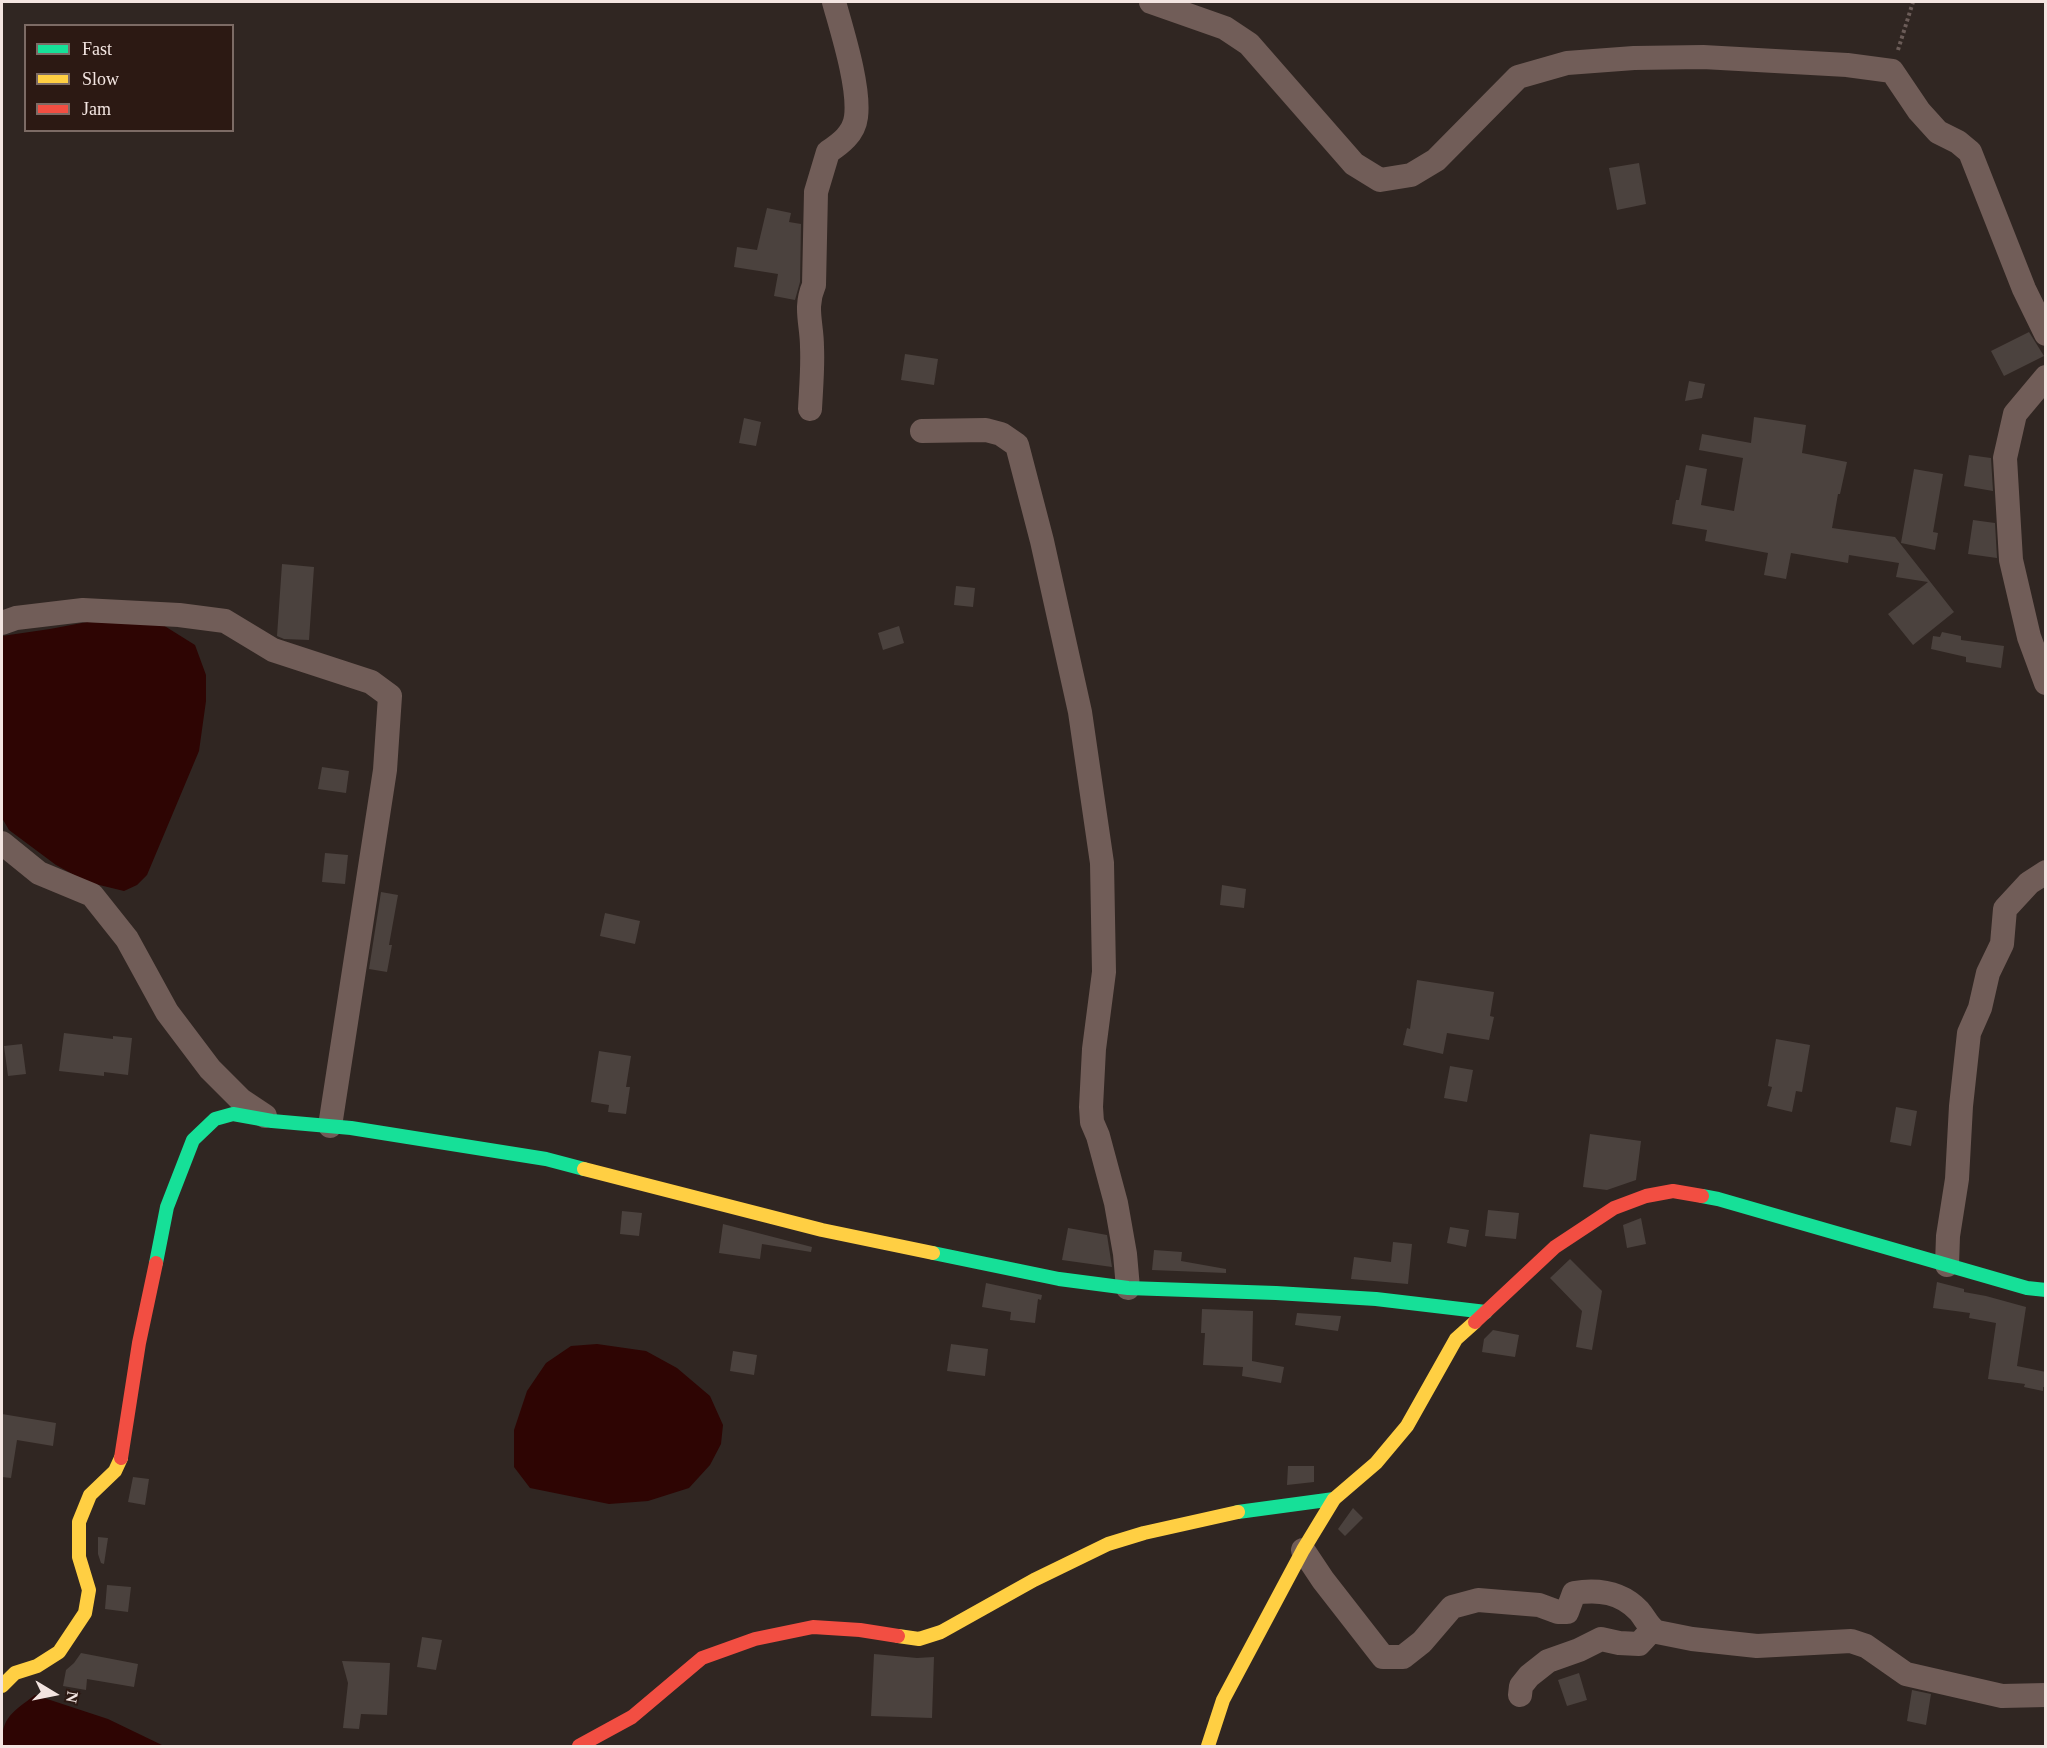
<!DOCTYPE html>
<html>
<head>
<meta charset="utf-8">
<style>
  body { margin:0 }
  #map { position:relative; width:2047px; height:1748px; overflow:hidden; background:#302622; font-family:Georgia,serif }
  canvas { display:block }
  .frame { position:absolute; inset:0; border:3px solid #f3e5e1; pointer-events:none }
  .legend { position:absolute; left:24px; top:24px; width:210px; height:108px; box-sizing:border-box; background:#2c1913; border:2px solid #7c6b65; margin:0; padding:8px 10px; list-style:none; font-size:18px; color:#f3e5e1 }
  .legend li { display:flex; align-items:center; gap:12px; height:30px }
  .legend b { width:30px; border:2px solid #7c6b65 }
  .north { position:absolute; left:24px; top:1664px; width:60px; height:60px; -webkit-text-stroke:4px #2c1913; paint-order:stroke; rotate:100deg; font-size:16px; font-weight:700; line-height:24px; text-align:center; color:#f3e5e1 }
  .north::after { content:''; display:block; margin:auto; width:21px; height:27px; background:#f3e5e1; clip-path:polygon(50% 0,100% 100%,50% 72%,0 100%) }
</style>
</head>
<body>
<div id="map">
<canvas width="2047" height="1748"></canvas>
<div class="frame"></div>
<ul class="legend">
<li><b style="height:8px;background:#16e098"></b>Fast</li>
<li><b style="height:8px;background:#ffcf43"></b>Slow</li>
<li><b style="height:8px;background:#f24e42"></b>Jam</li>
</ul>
<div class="north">N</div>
</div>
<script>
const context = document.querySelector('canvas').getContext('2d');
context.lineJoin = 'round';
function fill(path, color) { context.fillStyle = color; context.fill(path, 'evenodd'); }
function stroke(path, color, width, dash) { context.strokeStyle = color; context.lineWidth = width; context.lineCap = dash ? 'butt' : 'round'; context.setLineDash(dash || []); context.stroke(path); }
const water = new Path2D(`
  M87,622L163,625L195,645L206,675V701L199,751L147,875L137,885L124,891L87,882L56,865L9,830L2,818V636L50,629Z
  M597,1344L646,1351L677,1368L710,1396L723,1425L721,1444L710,1465L689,1488L648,1501L609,1504L530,1488L514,1467V1430L527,1391L546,1363L571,1346Z
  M35,1695L108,1719L164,1746H2C1,1717 13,1712 35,1695Z`);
const building = new Path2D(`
  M1639,163L1646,204L1617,210L1609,168Z
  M767,208L791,213L789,222L801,224L800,282L795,300L774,296L778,274L734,267L737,247L757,250Z
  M2029,332L2044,356L2004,376L1991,351Z
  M905,354L938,359L934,385L901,380Z
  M1689,381L1705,384L1702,398L1685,401Z
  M1754,417L1806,425L1802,453L1847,462L1840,494H1838L1832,528L1895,537L1954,612L1913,645L1888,614L1928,582L1896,577L1899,563L1849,555L1848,563L1791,553L1786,579L1764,575L1768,553L1705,541L1707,530L1672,524L1676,500H1679L1686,465L1707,469L1701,505L1734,511L1743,458L1699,450L1702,434L1751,443Z
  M744,418L761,422L756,446L739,443Z
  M1969,455L1991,458L1993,491L1964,486Z
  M1914,469L1943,474L1933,532L1938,533L1935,550L1901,543Z
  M1973,520L1995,523L1997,558L1968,554Z
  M282,564L314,567L309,640L284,639L277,636Z
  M956,586L975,588L973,607L954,605Z
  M899,626L904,643L883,650L878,633Z
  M1942,632L1961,636V640L2004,646L2001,668L1966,662V657L1931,649L1933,636L1940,637Z
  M322,767L349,771L346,793L318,789Z
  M325,853L348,855L345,884L322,882Z
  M1222,885L1246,889L1244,908L1220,905Z
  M381,892L398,895L389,945H392L387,972L369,969Z
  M605,913L640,921L635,944L600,936Z
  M1417,980L1494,992L1490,1016L1494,1017L1489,1040L1447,1033L1443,1054L1403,1045L1407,1028L1410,1029Z
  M64,1033L113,1039V1036L132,1038L128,1075L104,1072V1076L59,1071Z
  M1776,1039L1810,1045L1802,1092L1796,1091L1792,1112L1767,1106L1772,1087L1768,1086Z
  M22,1044L26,1074L8,1076L4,1046Z
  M599,1051L631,1056L626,1087H630L626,1114L608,1112L609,1105L591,1102Z
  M1450,1066L1473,1070L1467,1102L1444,1098Z
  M1896,1107L1917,1111L1911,1146L1890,1142Z
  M1590,1134L1641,1141L1636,1180L1607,1190L1583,1187Z
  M1488,1210L1519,1213L1516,1239L1485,1236Z
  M622,1211L642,1213L639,1236L620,1234Z
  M1641,1218L1646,1244L1627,1248L1623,1225Z
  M723,1224L812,1247L811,1252L762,1244L760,1259L719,1253Z
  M1450,1227L1469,1230L1466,1247L1447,1243Z
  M1068,1228L1107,1235L1112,1267L1062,1260Z
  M1393,1242L1412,1244L1408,1284L1351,1279L1354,1257L1391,1262Z
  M1154,1250L1182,1252L1181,1261L1226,1269V1273L1152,1270Z
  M1570,1259L1602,1291L1592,1350L1576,1347L1582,1311L1550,1278Z
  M1937,1282L1964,1289V1292L1986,1296L2026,1307L2017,1366L2046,1372V1387H2043V1391L2024,1387L2025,1384L1988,1379L1996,1323L1969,1318L1970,1313L1933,1308Z
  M986,1283L1042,1295L1041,1300L1038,1299L1035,1323L1010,1320L1011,1312L982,1307Z
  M1202,1309L1253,1311L1252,1361L1284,1367L1281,1383L1242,1376L1243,1367L1203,1365L1205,1333H1201Z
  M1297,1313L1341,1316L1338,1331L1295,1325Z
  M1493,1330L1519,1335L1515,1357L1482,1352L1484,1339Z
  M951,1344L988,1349L985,1376L947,1371Z
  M733,1351L757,1355L754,1375L730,1371Z
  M2,1414L56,1423L53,1446L17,1440L11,1478L2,1477Z
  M1288,1466H1314V1482L1287,1485Z
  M133,1477L149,1479L145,1505L128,1502Z
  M1353,1508L1363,1518L1345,1536L1338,1529Z
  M98,1537L108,1538L104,1564L101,1563L98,1554Z
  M107,1585L131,1587L128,1612L105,1609Z
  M422,1637L442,1640L436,1670L417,1667Z
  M81,1653L138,1664L134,1687L87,1679L86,1690L63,1686L66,1670L74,1663Z
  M874,1654L917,1658L934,1657L932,1718L871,1716Z
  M342,1661L390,1663L387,1715L361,1714L359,1729L343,1728L348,1683Z
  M1579,1673L1587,1700L1567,1706L1558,1680Z
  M1912,1690L1931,1694L1926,1725L1907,1721Z`);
const path = new Path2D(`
  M1898,50L1913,2`);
const street = new Path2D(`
  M1151,2L1225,28L1249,44L1354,164L1380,180L1411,175L1436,160L1518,77L1567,63L1634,58L1703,57L1847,65L1892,71L1919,111L1938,132L1958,142L1970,152L2024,289L2046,334
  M2046,377L2015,414L2005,458L2011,560L2029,637L2046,683
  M810,409C811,389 813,367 812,347C812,323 804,308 814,285L816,192L828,152C840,144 854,134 856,117C860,87 842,31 834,2
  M922,431L986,430L1001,434L1017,445L1042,541L1080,712L1102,863L1104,972L1094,1049L1091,1107L1092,1122L1098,1136L1116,1203L1125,1254L1128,1288
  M2,623L16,618L83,610L179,615L225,621L273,650L371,682L390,696L385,770L330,1126
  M2,843L39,873L92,895L127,939L167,1012L210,1069L241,1100L265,1116
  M1947,1265L1948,1236L1957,1179L1961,1106L1969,1033L1980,1008L1988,973L2002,944L2005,909L2029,883L2046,872
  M1303,1550L1323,1580L1383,1657H1403L1422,1642L1452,1607L1478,1600L1539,1605L1558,1612H1567L1574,1593C1599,1589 1621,1592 1639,1611C1645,1618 1649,1628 1657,1632L1692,1639L1757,1646L1851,1641L1866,1646L1906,1674L2002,1696L2046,1695
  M1520,1695L1521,1686L1529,1676L1548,1661L1579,1650L1601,1639L1619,1643L1639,1644L1652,1630`);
const fast = new Path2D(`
  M1702,1196L1718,1199L2027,1288L2046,1290
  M933,1253L1059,1279L1128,1288L1276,1293L1376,1299L1486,1312
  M156,1263L167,1207L193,1140L215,1119L233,1114L272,1121L351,1128L546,1159L584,1169
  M1238,1512L1334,1499`);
const slow = new Path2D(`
  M584,1169L822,1230L933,1253
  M898,1636L919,1639L941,1632L1034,1580L1108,1544L1144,1533L1238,1512
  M2,1686L15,1673L37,1666L59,1652L85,1613L89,1590L79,1557V1522L90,1495L115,1471L121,1458
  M1208,1746L1223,1700L1303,1550L1334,1499L1376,1463L1407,1426L1456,1339L1475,1322`);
const jam = new Path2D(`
  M1475,1322L1555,1247L1614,1208L1646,1196L1673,1191L1702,1196
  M121,1458L139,1343L156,1263
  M579,1746L632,1717L702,1658L755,1639L813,1627L860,1630L898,1636`);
fill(water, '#2e0503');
fill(building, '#4b423e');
stroke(path, '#6b5c58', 4, [3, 3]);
stroke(street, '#715d58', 24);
stroke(fast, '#16e098', 14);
stroke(slow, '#ffcf43', 14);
stroke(jam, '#f24e42', 14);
</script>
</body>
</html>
